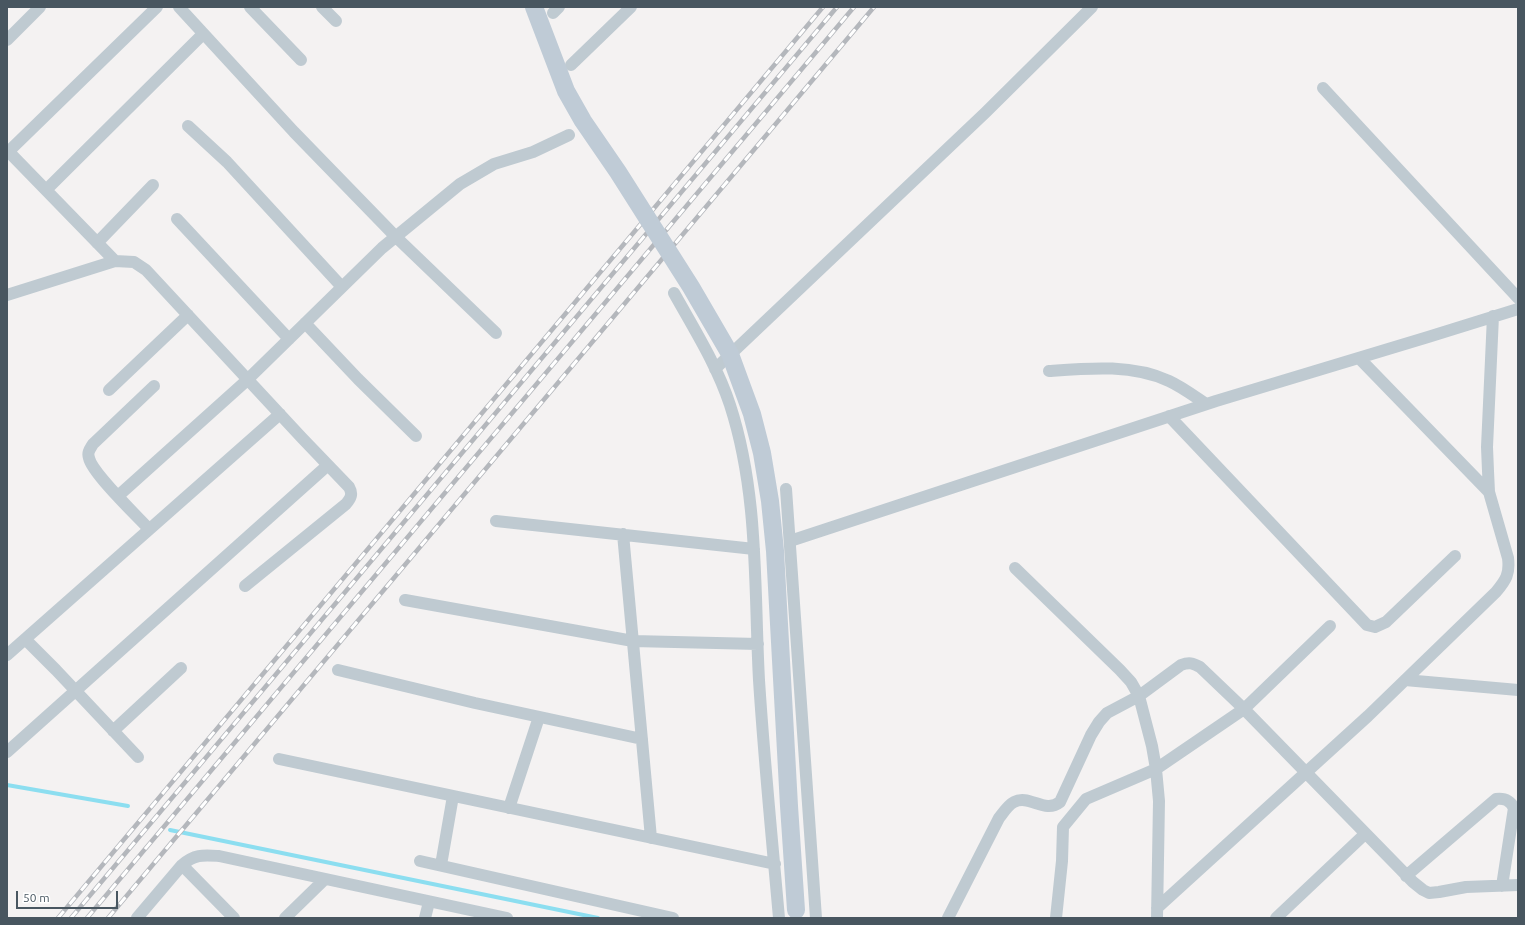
<!DOCTYPE html>
<html>
<head>
<meta charset="utf-8">
<style>
  body { margin:0 }
  #map { position:relative; width:1525px; height:925px; overflow:hidden; background:#f4f2f2; font-family:Ubuntu,sans-serif }
  canvas { display:block }
  .frame { position:absolute; inset:0; border:8px solid #485660; pointer-events:none }
  .scale { position:absolute; left:16px; top:891px; width:102px; height:18px; box-sizing:border-box; border:2px solid #485660; border-top:0; padding-left:5px; font-size:12px; line-height:14px; white-space:nowrap; color:#485660; -webkit-text-stroke:3px #fff; paint-order:stroke }
</style>
</head>
<body>
<div id="map">
<canvas width="1525" height="925"></canvas>
<div class="frame"></div>
<div class="scale">50 m</div>
</div>
<script>
const context = document.querySelector('canvas').getContext('2d');
context.lineJoin = 'round';
function stroke(path, color, width, dash) { context.strokeStyle = color; context.lineWidth = width; context.lineCap = dash ? 'butt' : 'round'; context.setLineDash(dash || []); context.stroke(path); }
const stream = new Path2D(`
  M7,785L128,806
  M170,830L598,918`);
const street = new Path2D(`
  M179,7L294,132L396,237L496,333
  M250,7L301,60
  M322,7L336,21
  M553,13L559,7
  M7,40L40,7
  M571,65L631,7
  M1323,88L1518,298
  M188,126L227,162L342,287
  M7,150L115,261
  M7,153L157,7
  M46,190L203,34
  M177,219L289,339
  M97,243L153,185
  M674,293C694,329 717,365 730,405C759,494 754,588 759,680C764,759 772,839 779,918
  M7,295L115,261L134,262L146,270L302,438L349,487C353,494 351,498 346,504L245,586
  M305,323L358,379L416,436
  M1359,358L1489,492
  M715,369L985,113L1092,7
  M1049,371C1089,368 1132,364 1169,381C1182,387 1194,396 1206,404
  M109,390L188,315
  M1169,416L1367,625L1375,627L1386,622L1455,556
  M786,489L816,918
  M118,496L245,382L382,248L460,184L494,164L533,152L569,135
  M496,521L754,549
  M149,529C137,516 92,473 89,458C87,452 90,449 93,444L154,386
  M623,534L651,838
  M790,541L1216,401L1428,337L1518,309
  M1015,568L1120,670L1131,682L1139,696L1152,746L1156,769L1159,801L1157,918
  M405,600L633,641L758,644
  M25,639L56,670L138,757
  M7,655L280,414
  M338,670L475,703L642,739
  M1405,680L1518,690
  M113,731L181,668
  M7,752L328,465
  M279,759L775,864
  M509,808L539,717
  M420,861L673,918
  M182,865L234,918
  M441,865L453,796
  M1406,876L1496,799C1504,798 1510,800 1514,808L1502,886
  M1157,908L1368,716L1496,592C1506,580 1510,574 1508,558L1489,492L1488,471L1487,447L1493,316
  M137,918L182,865C195,854 203,855 219,856L507,918
  M285,918L325,879
  M425,918L429,902
  M948,918L999,818C1003,813 1008,805 1014,802C1029,794 1045,814 1060,802L1091,735L1099,722L1107,713L1139,696L1181,665C1189,662 1193,663 1200,667L1244,709L1413,882L1423,890L1429,893L1439,892L1466,887L1518,885
  M1056,918L1062,861L1063,827L1086,799L1156,769L1244,709L1330,626
  M1276,918L1365,834`);
const rail = new Path2D(`
  M58,918L823,7
  M71,918L837,7
  M87,918L854,7
  M108,918L874,7`);
const secondaryBridge = new Path2D(`
  M534,7L566,91L583,121L618,172L691,287L730,354L752,414L762,453L770,501L775,551L789,806L796,910`);
stroke(stream, '#8cdef0', 4);
stroke(street, '#bfcad1', 12);
stroke(rail, '#b4b7bc', 4.5);
stroke(rail, '#fff', 3, [9]);
stroke(secondaryBridge, '#bfcbd6', 18);
</script>
</body>
</html>
